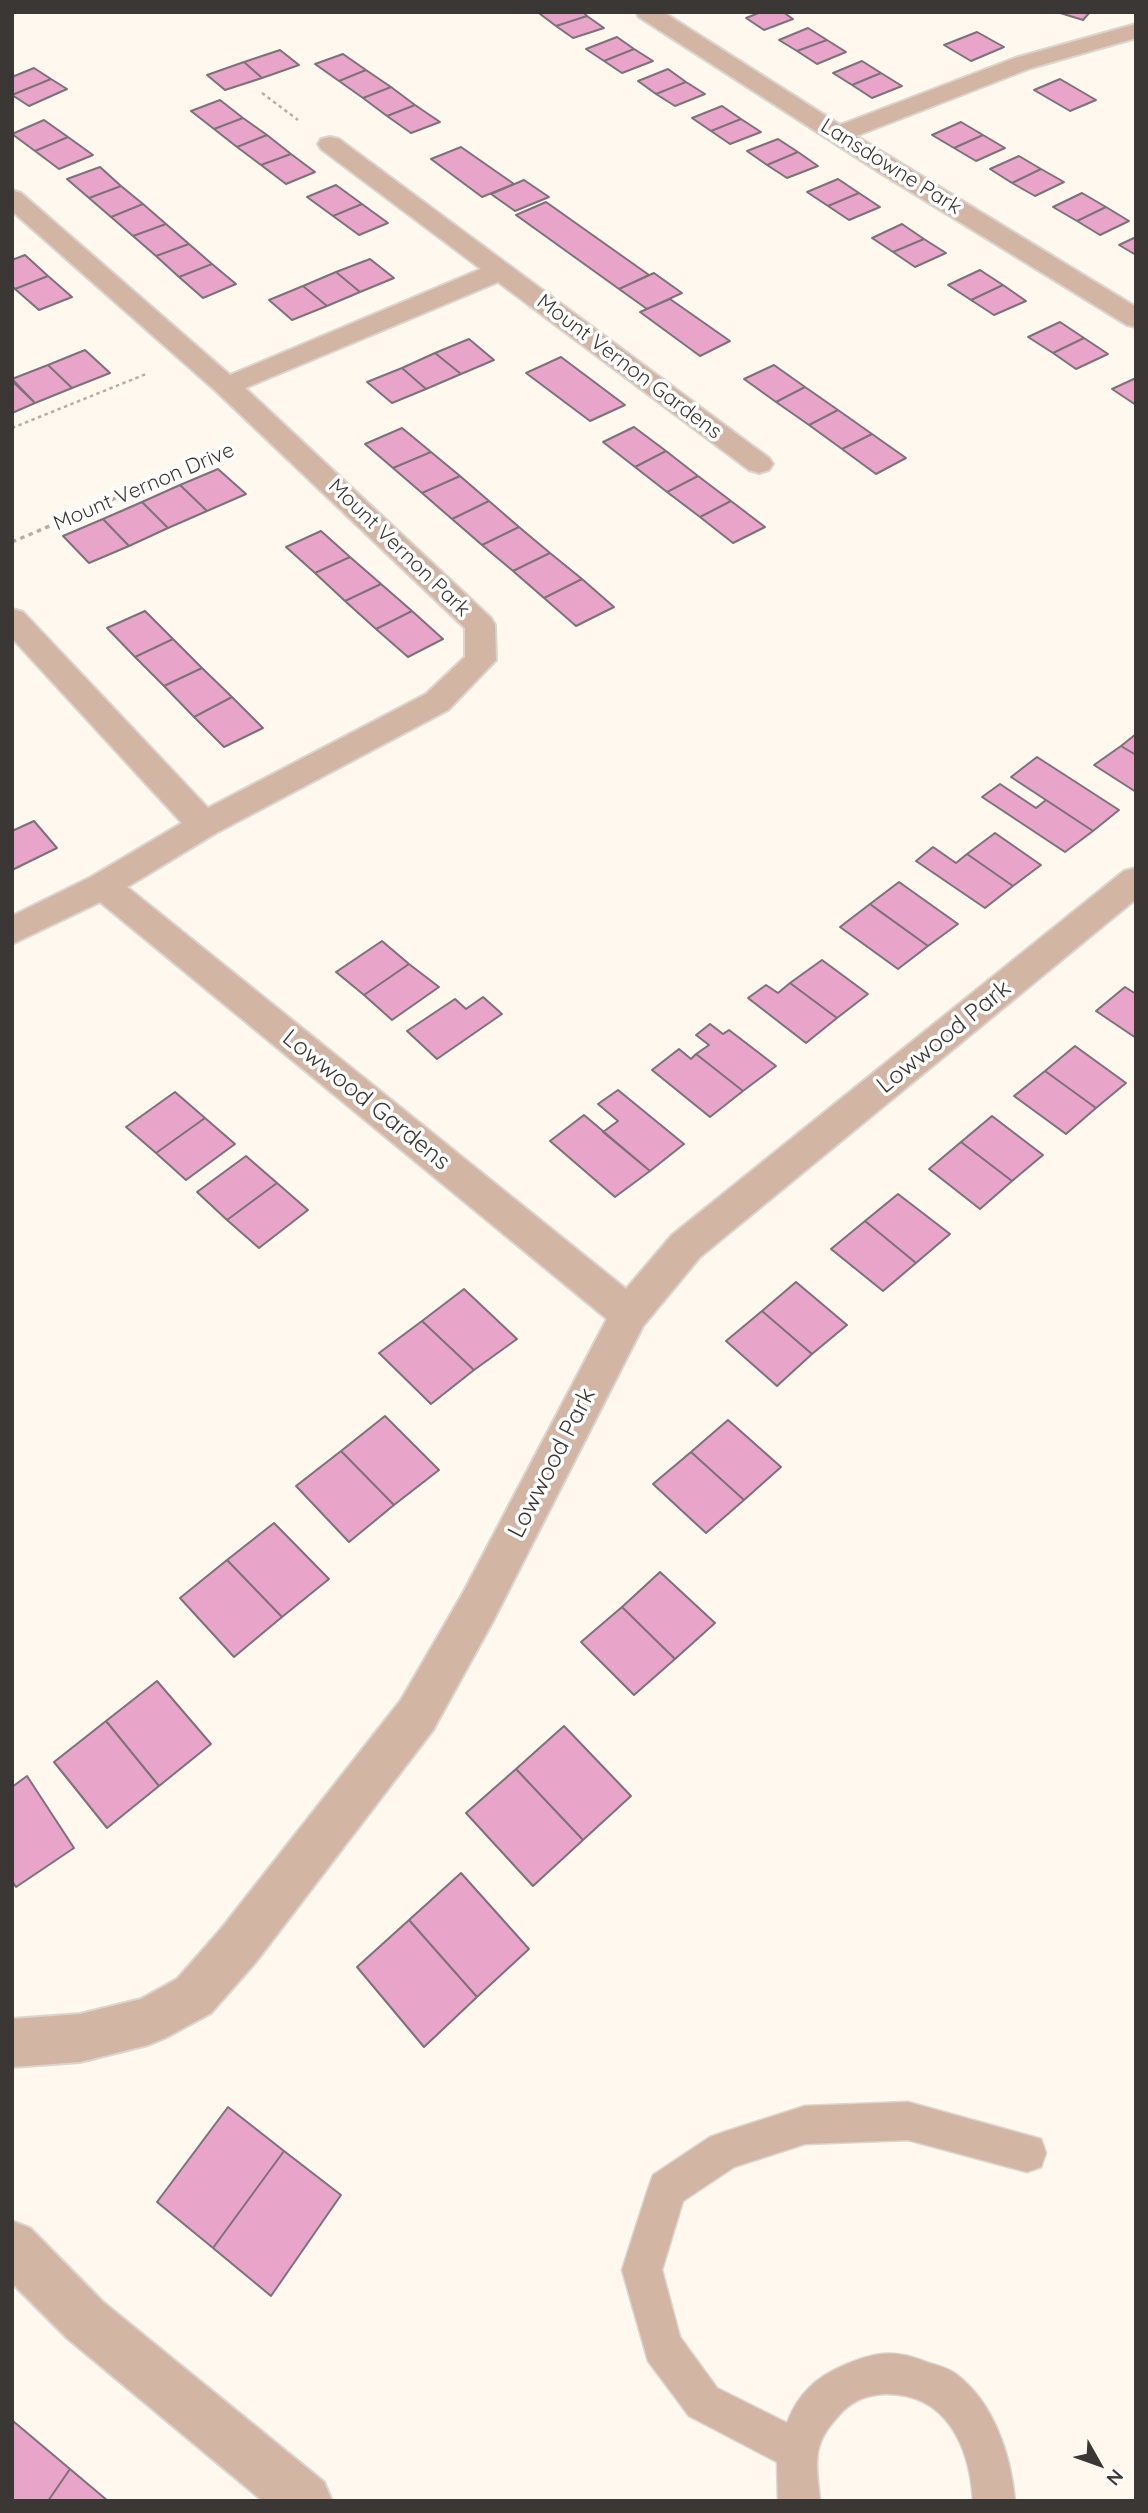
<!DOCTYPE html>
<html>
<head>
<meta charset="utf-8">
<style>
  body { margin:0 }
  #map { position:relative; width:1148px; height:2513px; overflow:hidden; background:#fff8ef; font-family:Quicksand,sans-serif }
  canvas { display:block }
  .frame { position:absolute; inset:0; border:14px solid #3a3734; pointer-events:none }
  .north { position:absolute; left:1064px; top:2429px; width:70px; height:70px; -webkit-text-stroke:5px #fff; paint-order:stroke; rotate:130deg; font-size:19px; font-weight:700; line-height:28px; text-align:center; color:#3a3734 }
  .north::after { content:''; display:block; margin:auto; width:24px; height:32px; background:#3a3734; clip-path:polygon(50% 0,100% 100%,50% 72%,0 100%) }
</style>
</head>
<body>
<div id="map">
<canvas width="1148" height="2513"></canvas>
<div class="frame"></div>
<div class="north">N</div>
</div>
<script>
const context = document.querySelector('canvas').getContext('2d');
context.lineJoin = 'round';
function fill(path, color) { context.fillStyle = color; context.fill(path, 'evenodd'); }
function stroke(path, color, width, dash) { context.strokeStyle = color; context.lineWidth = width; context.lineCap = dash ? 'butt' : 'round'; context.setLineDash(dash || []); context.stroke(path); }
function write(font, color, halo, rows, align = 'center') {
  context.font = font + ' Quicksand,sans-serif'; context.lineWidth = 7; context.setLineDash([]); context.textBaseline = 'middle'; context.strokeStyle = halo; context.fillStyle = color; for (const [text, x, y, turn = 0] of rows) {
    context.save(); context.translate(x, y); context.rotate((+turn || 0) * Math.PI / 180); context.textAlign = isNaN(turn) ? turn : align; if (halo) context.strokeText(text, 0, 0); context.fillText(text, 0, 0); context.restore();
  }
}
const building = new Path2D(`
  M546,12H583L587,16L556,26L540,14Z
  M761,12H783L793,19L764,30L746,18Z
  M1057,12H1090L1083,20Z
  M587,16L604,28L573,38L556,26Z
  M808,28L827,40L797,51L779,40Z
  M977,32L1004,47L971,61L944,45Z
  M617,37L634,49L604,61L586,49Z
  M827,40L846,52L817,64L797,51Z
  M634,49L653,61L622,73L604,61Z
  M280,50L299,65L262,78L244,62Z
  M343,54L366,70L339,81L315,64Z
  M862,61L881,73L852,85L833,73Z
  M244,62L262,78L225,90L207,75Z
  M34,68L51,79L12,95V77Z
  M668,69L686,82L656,94L638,81Z
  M366,70L391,87L363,98L339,81Z
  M881,73L902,86L872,98L852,85Z
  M51,79L67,89L29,106L12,95Z
  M1060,79L1096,100L1070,111L1034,90Z
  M686,82L705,94L675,106L656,94Z
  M391,87L415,105L387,116L363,98Z
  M220,100L243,118L214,129L191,111Z
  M415,105L440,122L411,133L387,116Z
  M722,106L741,119L711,131L692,118Z
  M243,118L267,135L237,147L214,129Z
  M741,119L761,132L730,144L711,131Z
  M44,120L68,137L35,151L12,134Z
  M961,122L983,135L954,148L932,135Z
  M267,135L291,154L261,165L237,147Z
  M983,135L1005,148L976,161L954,148Z
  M68,137L93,155L59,169L35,151Z
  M778,139L798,152L767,165L747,151Z
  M461,147L514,184L482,197L431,159Z
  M798,152L818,166L787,178L767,165Z
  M291,154L315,172L286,184L261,165Z
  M1019,156L1041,169L1012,183L990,169Z
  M100,167L121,186L89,198L67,179Z
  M1041,169L1064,182L1035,196L1012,183Z
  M838,179L859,193L828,206L807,192Z
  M524,180L549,197L515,211L491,194Z
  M336,185L362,204L333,216L307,197Z
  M121,186L143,204L111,217L89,198Z
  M859,193L880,207L849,220L828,206Z
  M1082,193L1106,207L1077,221L1053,207Z
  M546,202L649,275L619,289L516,215Z
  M143,204L166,224L133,236L111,217Z
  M362,204L388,223L359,235L333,216Z
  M1106,207L1129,221L1100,235L1077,221Z
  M166,224L189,244L156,256L133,236Z
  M902,224L924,239L893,252L872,238Z
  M1136,237V255L1119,245Z
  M924,239L946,253L915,267L893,252Z
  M189,244L212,264L179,277L156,256Z
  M25,255L48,276L15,289L12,286V260Z
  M370,259L394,278L360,292L336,272Z
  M212,264L236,284L203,298L179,277Z
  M980,270L1003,285L971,300L948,285Z
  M336,272L360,292L327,306L303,286Z
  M654,273L682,293L647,309L619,289Z
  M48,276L72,297L39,310L15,289Z
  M1003,285L1026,301L994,315L971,300Z
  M303,286L327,306L292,320L269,300Z
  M670,299L730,341L700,356L640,312Z
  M1060,322L1084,338L1053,353L1028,337Z
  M1084,338L1108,354L1076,369L1053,353Z
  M469,339L494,360L461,374L435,353Z
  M85,350L110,373L72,388L48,365Z
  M435,353L461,374L426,389L402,368Z
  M561,357L625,405L590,421L526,373Z
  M48,365L72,388L35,403L12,379Z
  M774,365L805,387L776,402L744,379Z
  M402,368L426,389L392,403L367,382Z
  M1136,378V405L1112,389Z
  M12,381L35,403L12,413Z
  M805,387L838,410L809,425L776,402Z
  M838,410L872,434L842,449L809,425Z
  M634,427L666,451L635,467L603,442Z
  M402,428L431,452L393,468L365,444Z
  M872,434L906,458L876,474L842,449Z
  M666,451L698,476L667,492L635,467Z
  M431,452L460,476L422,493L393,468Z
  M218,469L246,494L207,511L180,485Z
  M460,476L489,501L452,519L422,493Z
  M698,476L731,501L700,517L667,492Z
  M180,485L207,511L168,528L142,502Z
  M489,501L519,527L482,545L452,519Z
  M731,501L765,527L733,543L700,517Z
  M142,502L168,528L129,546L103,519Z
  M103,519L129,546L89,563L63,536Z
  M519,527L550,553L513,571L482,545Z
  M321,531L350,557L315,573L286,547Z
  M550,553L582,579L544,598L513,571Z
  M350,557L381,584L345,601L315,573Z
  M582,579L614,607L576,626L544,598Z
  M381,584L412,611L376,629L345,601Z
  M145,611L173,639L135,657L107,628Z
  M412,611L443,639L408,657L376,629Z
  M173,639L202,668L164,686L135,657Z
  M202,668L232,697L194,717L164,686Z
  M232,697L263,728L224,747L194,717Z
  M1136,734V755L1121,746Z
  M1121,746L1136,755V792L1094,765Z
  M1037,757L1119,810L1093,831L1011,777Z
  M1000,784L1036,808L1046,800L1093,831L1065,852L982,797Z
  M34,821L57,848L12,870V831Z
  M995,833L1041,865L1013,886L967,854Z
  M933,847L956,863L967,854L1013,886L985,908L916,861Z
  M899,882L958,924L928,946L870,904Z
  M870,904L882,913L928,946L898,969L840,927Z
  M382,941L409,964L364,995L336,972Z
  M822,960L868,994L837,1018L790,983Z
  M409,964L439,987L392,1020L364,995Z
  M790,983L837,1018L806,1043L748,998L766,985L778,993Z
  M1125,987L1136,994V1038L1096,1011Z
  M483,997L502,1014L437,1059L407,1031L455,999L466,1009Z
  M710,1024L723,1034L729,1030L776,1066L743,1091L696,1054L709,1045L696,1035Z
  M1075,1046L1126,1083L1096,1108L1045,1071Z
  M679,1049L691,1059L696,1054L743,1091L710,1117L652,1070Z
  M1045,1071L1096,1108L1066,1134L1014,1096Z
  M618,1090L684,1144L650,1171L603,1132L618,1121L598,1104Z
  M175,1092L205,1118L156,1153L126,1127Z
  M584,1115L650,1171L615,1197L550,1141Z
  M992,1116L1043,1155L1012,1181L961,1142Z
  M205,1118L235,1144L186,1180L156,1153Z
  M961,1142L1012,1181L980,1209L929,1169Z
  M246,1156L277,1183L227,1220L197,1192Z
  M277,1183L308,1210L259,1248L227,1220Z
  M898,1194L950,1234L916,1263L865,1221Z
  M865,1221L916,1263L883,1291L831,1249Z
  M796,1282L847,1325L812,1354L762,1311Z
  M464,1289L517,1339L474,1370L422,1321Z
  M762,1311L812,1354L777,1386L726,1341Z
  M422,1321L474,1370L431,1404L379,1353Z
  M385,1416L439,1470L394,1505L341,1451Z
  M728,1420L781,1467L744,1500L691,1452Z
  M341,1451L394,1505L349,1542L296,1486Z
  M691,1452L744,1500L706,1533L653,1484Z
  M274,1523L329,1579L282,1617L227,1560Z
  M227,1560L282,1617L234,1657L180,1598Z
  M660,1572L715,1623L675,1659L622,1607Z
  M622,1607L675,1659L634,1695L581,1642Z
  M157,1681L211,1744L159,1786L106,1721Z
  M106,1721L159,1786L107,1828L54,1762Z
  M564,1726L631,1796L583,1840L516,1769Z
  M516,1769L583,1840L533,1886L466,1813Z
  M27,1776L74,1848L16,1887L12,1881V1787Z
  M461,1873L529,1949L477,1997L409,1920Z
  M409,1920L477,1997L424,2047L357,1967Z
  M228,2107L284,2151L213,2248L157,2202Z
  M284,2151L341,2195L271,2296L213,2248Z
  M13,2421L70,2469L48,2501H12Z
  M70,2469L108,2501H48Z`);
const pathFar1 = new Path2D(`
  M262,93L298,120
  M12,428L146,374`);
const path = new Path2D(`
  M12,542L232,449`);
const service = new Path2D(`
  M908,2102L1041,2139L1046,2153L1041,2167L1027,2172L908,2140L805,2144L734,2167L683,2201L662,2270L680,2337L717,2388L787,2423C798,2394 816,2377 845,2365C875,2352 895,2349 926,2362C936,2365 948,2368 956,2374C994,2403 1011,2455 1015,2501H973C970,2447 947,2393 885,2394C868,2395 855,2399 842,2412C831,2424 821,2435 818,2452C815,2467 819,2486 820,2501H778L777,2462L689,2416L648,2361L622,2270L648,2189L653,2175L710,2137L724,2132L805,2106Z`);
const minor = new Path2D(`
  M636,12H663L840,125L1015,58L1136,24V38L1031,68L856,136L1136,307V327L1127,325L882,174L639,17Z
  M330,137L339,139L769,458L773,464L769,470L759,473L749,470L498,282L245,388L491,618L495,625L496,660L448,710L216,833L127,887L626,1289L672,1235L1124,871L1136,868V899L700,1257L643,1326L493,1621L433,1730L255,1963L211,2013L165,2038L148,2045L80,2062L12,2067V2019L80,2014L141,1999L177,1979L221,1929L401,1700L463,1593L607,1319L100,902L12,944V916L91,877L182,823L12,638V609L23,612L208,808L426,694L465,657V628L217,392L12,211V190L21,193L230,375L481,269L321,149L318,144L321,139Z
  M12,2221L30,2228L103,2302L324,2482L332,2501H263L67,2338L12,2283Z`);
const farStreetnames = [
  ["Lansdowne Park",891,167,32],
  ["Mount Vernon Gardens",629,367,37],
  ["Mount Vernon Drive",144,487,-23],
  ["Mount Vernon Park",399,548,44]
];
const streetNames = [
  ["Lowwood Park",944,1037,-39],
  ["Lowwood Gardens",366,1100,39],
  ["Lowwood Park",552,1463,-63]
];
fill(building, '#e8a4c9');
stroke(building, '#7c7277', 2);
stroke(service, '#dcd5cd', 3);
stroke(minor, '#dcd5cd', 4);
stroke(pathFar1, '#b3aea7', 2.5, [3.5, 3.5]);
stroke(path, '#b3aea7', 3.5, [4.5, 4.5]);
fill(service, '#d3b5a4');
fill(minor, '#d3b5a4');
write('21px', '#3a3734', '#fff', farStreetnames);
write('24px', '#3a3734', '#fff', streetNames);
</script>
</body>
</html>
